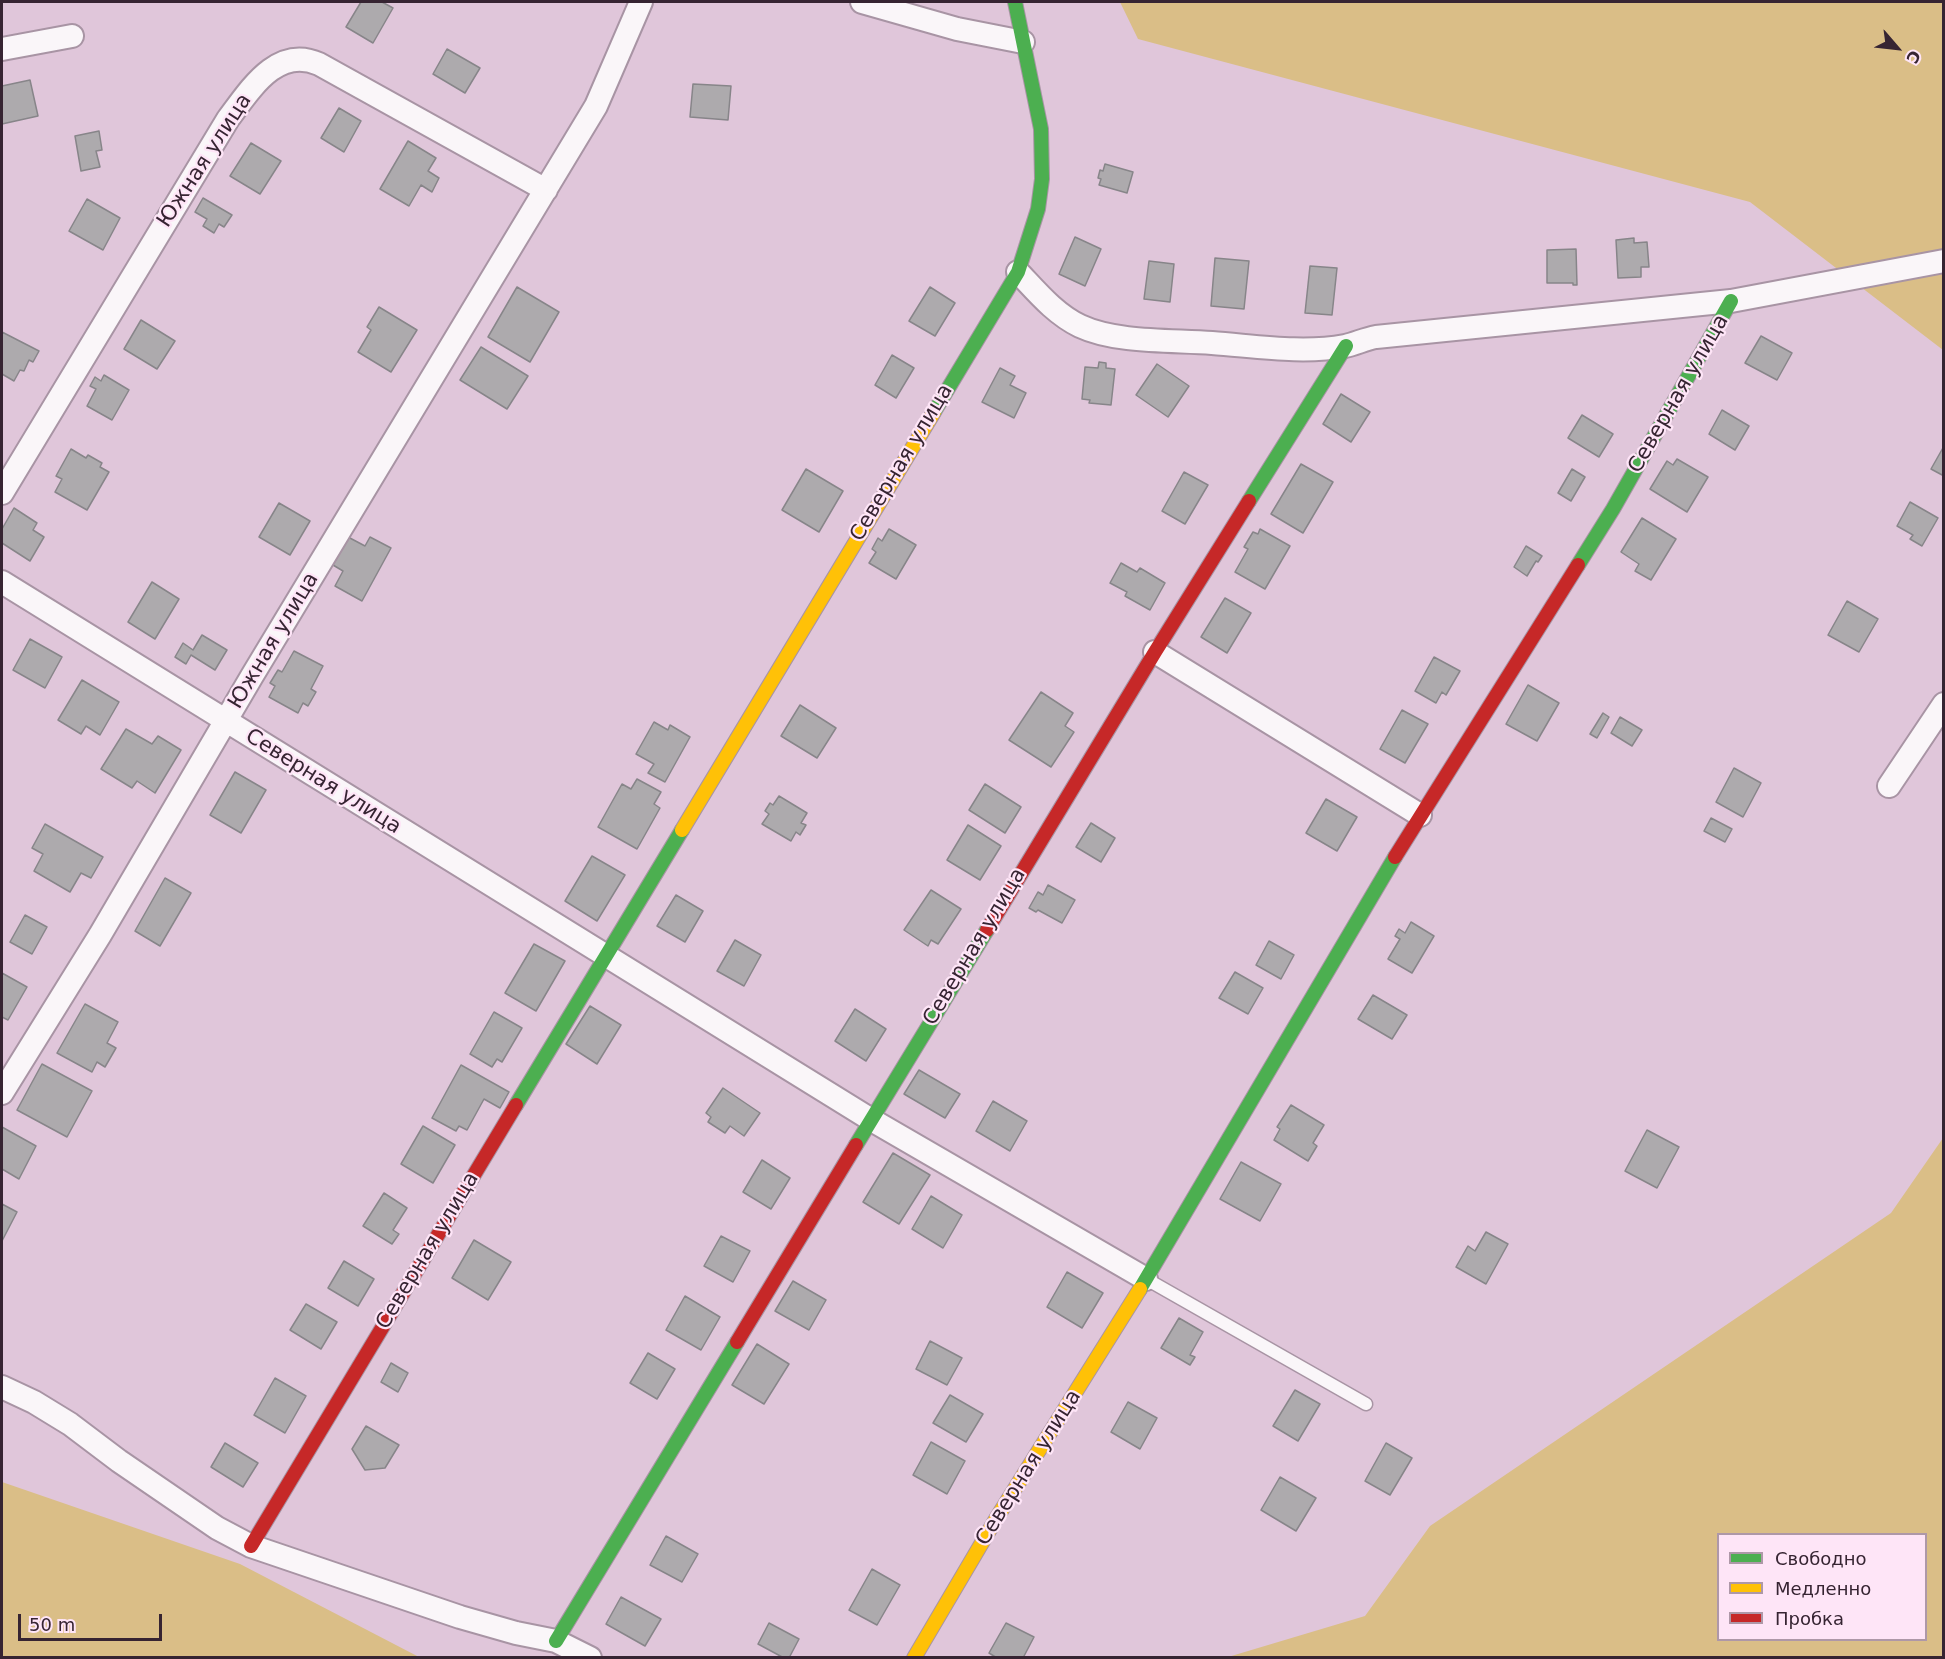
<!DOCTYPE html>
<html>
<head>
<meta charset="utf-8">
<style>
  body { margin:0 }
  #map { position:relative; width:1945px; height:1659px; overflow:hidden; background:#e0c6da; font-family:"DejaVu Sans",sans-serif }
  canvas { display:block }
  .frame { position:absolute; inset:0; border:3px solid #362432; pointer-events:none }
  .legend { position:absolute; left:1717px; top:1533px; width:210px; height:108px; box-sizing:border-box; background:#fee5f7; border:2px solid #ae98a8; margin:0; padding:8px 10px; list-style:none; font-size:18px; color:#362432 }
  .legend li { display:flex; align-items:center; gap:12px; height:30px }
  .legend b { width:30px; border:2px solid #ae98a8 }
  .north { position:absolute; left:1867px; top:18px; width:60px; height:60px; -webkit-text-stroke:4px #fee5f7; paint-order:stroke; rotate:118deg; font-size:16px; font-weight:700; line-height:24px; text-align:center; color:#362432 }
  .north::after { content:''; display:block; margin:auto; width:21px; height:27px; background:#362432; clip-path:polygon(50% 0,100% 100%,50% 72%,0 100%) }
  .scale { position:absolute; left:18px; top:1614px; width:144px; height:27px; box-sizing:border-box; border:3px solid #362432; border-top:0; padding-left:8px; font-size:18px; line-height:21px; white-space:nowrap; color:#362432; -webkit-text-stroke:4px #fee5f7; paint-order:stroke }
</style>
</head>
<body>
<div id="map">
<canvas width="1945" height="1659"></canvas>
<div class="frame"></div>
<ul class="legend">
<li><b style="height:8px;background:#4caf50"></b>Свободно</li>
<li><b style="height:8px;background:#ffc107"></b>Медленно</li>
<li><b style="height:8px;background:#c62828"></b>Пробка</li>
</ul>
<div class="north">С</div>
<div class="scale">50 m</div>
</div>
<script>
const context = document.querySelector('canvas').getContext('2d');
context.lineJoin = 'round';
function fill(path, color) { context.fillStyle = color; context.fill(path, 'evenodd'); }
function stroke(path, color, width, dash) { context.strokeStyle = color; context.lineWidth = width; context.lineCap = dash ? 'butt' : 'round'; context.setLineDash(dash || []); context.stroke(path); }
function write(font, color, halo, rows, align = 'center') {
  context.font = font + ' "DejaVu Sans",sans-serif'; context.lineWidth = 4.5; context.setLineDash([]); context.textBaseline = 'middle'; context.strokeStyle = halo; context.fillStyle = color; for (const [text, x, y, turn = 0] of rows) {
    context.save(); context.translate(x, y); context.rotate((+turn || 0) * Math.PI / 180); context.textAlign = isNaN(turn) ? turn : align; if (halo) context.strokeText(text, 0, 0); context.fillText(text, 0, 0); context.restore();
  }
}
const green = new Path2D(`
  M1120,2H1943V350L1750,202L1138,39Z
  M1943,1138V1657H1228L1365,1616L1430,1526L1891,1213ZM1718,1534H1926V1640H1718Z
  M2,1482L240,1564L419,1657H2Z`);
const building = new Path2D(`
  M361,2H382L393,8L373,43L346,27Z
  M447,49L480,68L465,93L433,74Z
  M30,80L38,116L2,124V86Z
  M693,84L731,86L728,120L690,117Z
  M339,108L361,121L344,152L321,138Z
  M99,131L102,150L96,151L100,167L81,171L75,136Z
  M408,141L436,158L428,171L439,178L432,192L421,185L409,206L380,189Z
  M251,143L281,161L260,194L230,176Z
  M1105,164L1133,172L1127,193L1099,185L1101,179L1098,178L1100,170L1103,171Z
  M203,198L232,215L224,227L219,224L214,233L203,226L207,219L195,212Z
  M87,199L120,218L103,250L69,231Z
  M1075,237L1101,249L1085,286L1059,274Z
  M1634,238V243L1647,242L1649,267H1641V277L1618,278L1616,240Z
  M1576,249L1577,285H1573V283H1547V250Z
  M1215,258L1249,261L1244,309L1211,306Z
  M1149,261L1174,264L1170,302L1144,299Z
  M1310,266L1337,268L1332,315L1305,313Z
  M517,287L559,312L530,362L488,337Z
  M930,287L955,303L935,336L909,321Z
  M379,307L417,330L391,372L358,352L371,330L367,327Z
  M141,320L175,341L157,369L124,349Z
  M2,332L39,351L33,362L29,360L24,371L20,370L14,381L2,374Z
  M1761,336L1792,353L1777,380L1745,363Z
  M481,347L528,376L507,409L460,380Z
  M892,355L914,368L896,398L875,385Z
  M1099,362L1106,363V368L1115,369L1111,405L1089,403L1090,400L1082,399L1085,367L1098,368Z
  M1157,364L1189,386L1168,417L1136,395Z
  M1000,368L1015,376L1010,385L1026,393L1014,418L982,402Z
  M104,375L129,390L112,420L87,406L96,389L90,386L95,377L101,381Z
  M1341,394L1370,412L1351,442L1323,424Z
  M1722,410L1749,426L1735,450L1709,434Z
  M1582,415L1613,434L1599,457L1568,438Z
  M1944,446V476L1931,469Z
  M71,449L86,458L88,455L102,463L100,467L109,472L87,510L55,492L62,479L56,476Z
  M1677,459L1708,477L1687,512L1650,489L1667,461L1673,465Z
  M1301,464L1333,482L1303,533L1271,514Z
  M806,469L843,491L819,532L782,510Z
  M1572,469L1585,477L1571,501L1558,493Z
  M1184,472L1208,485L1185,524L1162,511Z
  M1910,502L1938,518L1922,546L1910,539L1913,535L1897,526Z
  M279,503L310,521L290,555L259,537Z
  M14,508L37,523L33,530L44,537L30,561L2,543V529Z
  M1642,518L1676,539L1651,580L1635,571L1639,564L1621,552Z
  M889,529L916,545L896,579L869,563L876,552L872,549L878,538L882,541Z
  M1260,529L1290,546L1265,589L1235,572L1248,549L1244,547L1253,532L1258,534Z
  M348,537L365,546L370,537L391,548L362,601L335,586L343,571L333,565Z
  M1526,546L1542,556L1538,562L1536,561L1527,576L1514,567Z
  M1121,563L1137,572L1140,568L1165,583L1150,610L1125,596L1127,592L1110,583Z
  M152,582L179,599L155,639L128,622Z
  M1225,598L1251,613L1227,653L1201,637Z
  M1847,601L1878,619L1859,652L1828,635Z
  M202,635L227,650L215,670L191,655L186,664L175,657L183,643L193,650Z
  M30,639L62,657L45,688L13,670Z
  M294,651L323,666L311,689L316,692L308,706L303,703L298,713L269,697L275,686L270,683L278,670L282,672Z
  M1434,657L1460,671L1446,695L1442,692L1436,703L1415,691Z
  M82,680L119,702L100,735L86,726L81,734L58,720Z
  M1528,685L1559,703L1537,741L1506,724Z
  M1041,692L1073,713L1065,726L1074,732L1051,767L1009,740Z
  M800,705L836,728L817,758L781,736Z
  M1402,710L1428,724L1405,763L1380,749Z
  M1603,713L1609,717L1597,738L1590,734Z
  M1620,717L1642,730L1632,746L1611,733Z
  M654,722L668,730L670,725L690,737L665,782L648,773L654,764L636,754Z
  M126,729L152,744L158,736L181,750L155,793L137,781L132,788L101,769Z
  M1734,768L1761,783L1743,817L1716,802Z
  M235,772L266,790L241,833L210,815Z
  M637,779L661,792L654,804L660,808L637,849L598,827L622,784L631,789Z
  M985,784L1021,807L1005,833L969,810Z
  M779,796L807,813L801,823L806,825L800,835L796,832L791,841L762,824L769,814L765,811L770,803L773,805Z
  M1326,799L1357,817L1337,851L1306,833Z
  M1711,818L1732,829L1725,842L1704,831Z
  M1091,823L1115,838L1101,862L1076,847Z
  M45,824L103,857L91,878L81,873L70,892L34,871L43,854L32,848Z
  M968,825L1001,846L980,880L947,860Z
  M592,856L625,875L597,921L565,901Z
  M165,878L191,893L160,946L135,931Z
  M1048,885L1075,900L1062,923L1038,910L1036,912L1029,908L1038,892L1043,895Z
  M931,890L961,909L938,944L931,940L928,946L904,930Z
  M676,895L703,911L685,942L657,926Z
  M25,915L47,927L32,954L10,942Z
  M1411,922L1434,936L1412,973L1388,959L1400,939L1395,936L1399,929L1405,933Z
  M735,940L761,955L744,986L717,971Z
  M1269,941L1294,955L1281,979L1256,965Z
  M534,944L565,961L536,1011L505,993Z
  M1235,972L1263,988L1248,1014L1219,998Z
  M2,973L27,987L8,1020L2,1017Z
  M1373,995L1407,1015L1392,1039L1358,1019Z
  M85,1004L118,1022L107,1043L116,1048L105,1067L97,1062L92,1072L57,1053Z
  M590,1006L621,1025L597,1064L566,1044Z
  M855,1009L886,1029L866,1061L835,1041Z
  M494,1012L522,1028L502,1062L497,1059L492,1067L470,1054Z
  M42,1064L92,1091L67,1137L17,1110Z
  M461,1065L509,1092L500,1108L484,1099L467,1130L459,1126L456,1131L432,1118Z
  M919,1070L960,1094L945,1118L904,1094Z
  M723,1088L760,1113L744,1136L730,1126L725,1133L708,1122L711,1117L706,1113Z
  M993,1101L1027,1121L1010,1151L976,1131Z
  M1291,1105L1324,1125L1313,1143L1317,1146L1308,1161L1274,1140L1280,1129L1277,1127Z
  M423,1126L455,1145L433,1183L401,1164Z
  M2,1127L36,1146L19,1179L2,1169Z
  M1647,1130L1679,1147L1657,1188L1625,1171Z
  M893,1153L930,1175L899,1224L863,1202Z
  M762,1160L790,1178L771,1209L743,1192Z
  M1241,1162L1281,1184L1260,1221L1220,1199Z
  M384,1193L407,1208L393,1230L399,1234L392,1244L363,1226Z
  M931,1196L962,1215L943,1248L912,1229Z
  M2,1204L17,1212L2,1241Z
  M1486,1232L1508,1244L1486,1284L1456,1267L1468,1246L1475,1251Z
  M721,1236L750,1251L733,1282L704,1266Z
  M474,1240L511,1262L488,1300L452,1278Z
  M344,1261L374,1279L358,1306L328,1288Z
  M1067,1272L1103,1293L1082,1328L1047,1307Z
  M793,1281L826,1300L809,1330L775,1311Z
  M685,1296L720,1317L701,1350L666,1330Z
  M306,1304L337,1322L321,1349L290,1330Z
  M1179,1318L1203,1332L1190,1355L1195,1357L1190,1365L1161,1348Z
  M930,1341L962,1358L947,1385L916,1369Z
  M757,1344L789,1364L764,1404L732,1385Z
  M648,1353L675,1369L657,1399L630,1383Z
  M391,1363L408,1373L398,1392L381,1382Z
  M275,1378L306,1396L285,1433L254,1415Z
  M1295,1390L1320,1404L1298,1441L1273,1426Z
  M950,1395L983,1414L966,1442L933,1423Z
  M1128,1402L1157,1418L1140,1449L1111,1432Z
  M366,1426L399,1445L385,1468L365,1470L352,1449Z
  M931,1442L965,1461L947,1494L913,1475Z
  M225,1443L258,1463L243,1487L211,1467Z
  M1386,1443L1412,1458L1390,1495L1365,1481Z
  M1280,1477L1316,1498L1296,1531L1261,1510Z
  M666,1536L698,1554L682,1582L650,1565Z
  M872,1569L900,1585L877,1625L849,1610Z
  M621,1597L661,1619L645,1646L606,1624Z
  M769,1623L799,1639L789,1658H784L758,1644Z
  M1006,1623L1034,1637L1023,1658H997L989,1653Z`);
const lane = new Path2D(`
  M1148,1280L1366,1404`);
const street = new Path2D(`
  M862,2L957,29L1023,42
  M2,49L72,36
  M1018,272C1037,292 1055,314 1080,326C1116,343 1172,340 1212,343C1255,346 1302,354 1345,346C1355,344 1365,339 1376,337L1731,301L1944,261
  M2,493L228,119C250,90 277,45 319,64L546,190
  M2,582L870,1119L1146,1279
  M1155,652L1420,815
  M1889,786L1944,704
  M2,1093L100,935L252,676L596,106L641,2
  M2,1387L34,1402L70,1424L119,1461L217,1528L251,1546L460,1617L516,1633L556,1641L590,1658`);
const fast = new Path2D(`
  M934,412L1018,272L1038,209L1042,179L1041,129L1015,2
  M1249,501L1346,346
  M1578,565L1613,509L1731,301
  M516,1105L682,830
  M856,1145L987,930
  M1140,1289L1395,857
  M556,1641L737,1342`);
const slow = new Path2D(`
  M682,830L934,412
  M914,1658L996,1519L1140,1289`);
const jam = new Path2D(`
  M1395,857L1578,565
  M987,930L1155,652L1249,501
  M737,1342L856,1145
  M251,1546L516,1105`);
const streetNames = [
  ["Южная улица",205,161,-57],
  ["Северная улица",1679,394,-60],
  ["Северная улица",902,463,-59],
  ["Южная улица",274,641,-59],
  ["Северная улица",323,782,32],
  ["Северная улица",975,947,-59],
  ["Северная улица",428,1251,-59],
  ["Северная улица",1029,1468,-58]
];
fill(green, '#dabe87');
fill(building, '#adaaad');
stroke(building, '#878589', 1.5);
stroke(lane, '#a894a4', 15);
stroke(street, '#a894a4', 26);
stroke(fast, '#a894a4', 16);
stroke(slow, '#a894a4', 16);
stroke(jam, '#a894a4', 16);
stroke(lane, '#faf6f9', 12);
stroke(street, '#faf6f9', 22);
stroke(fast, '#4caf50', 14);
stroke(slow, '#ffc107', 14);
stroke(jam, '#c62828', 14);
write('21px', '#362432', '#fee5f7', streetNames);
</script>
</body>
</html>
